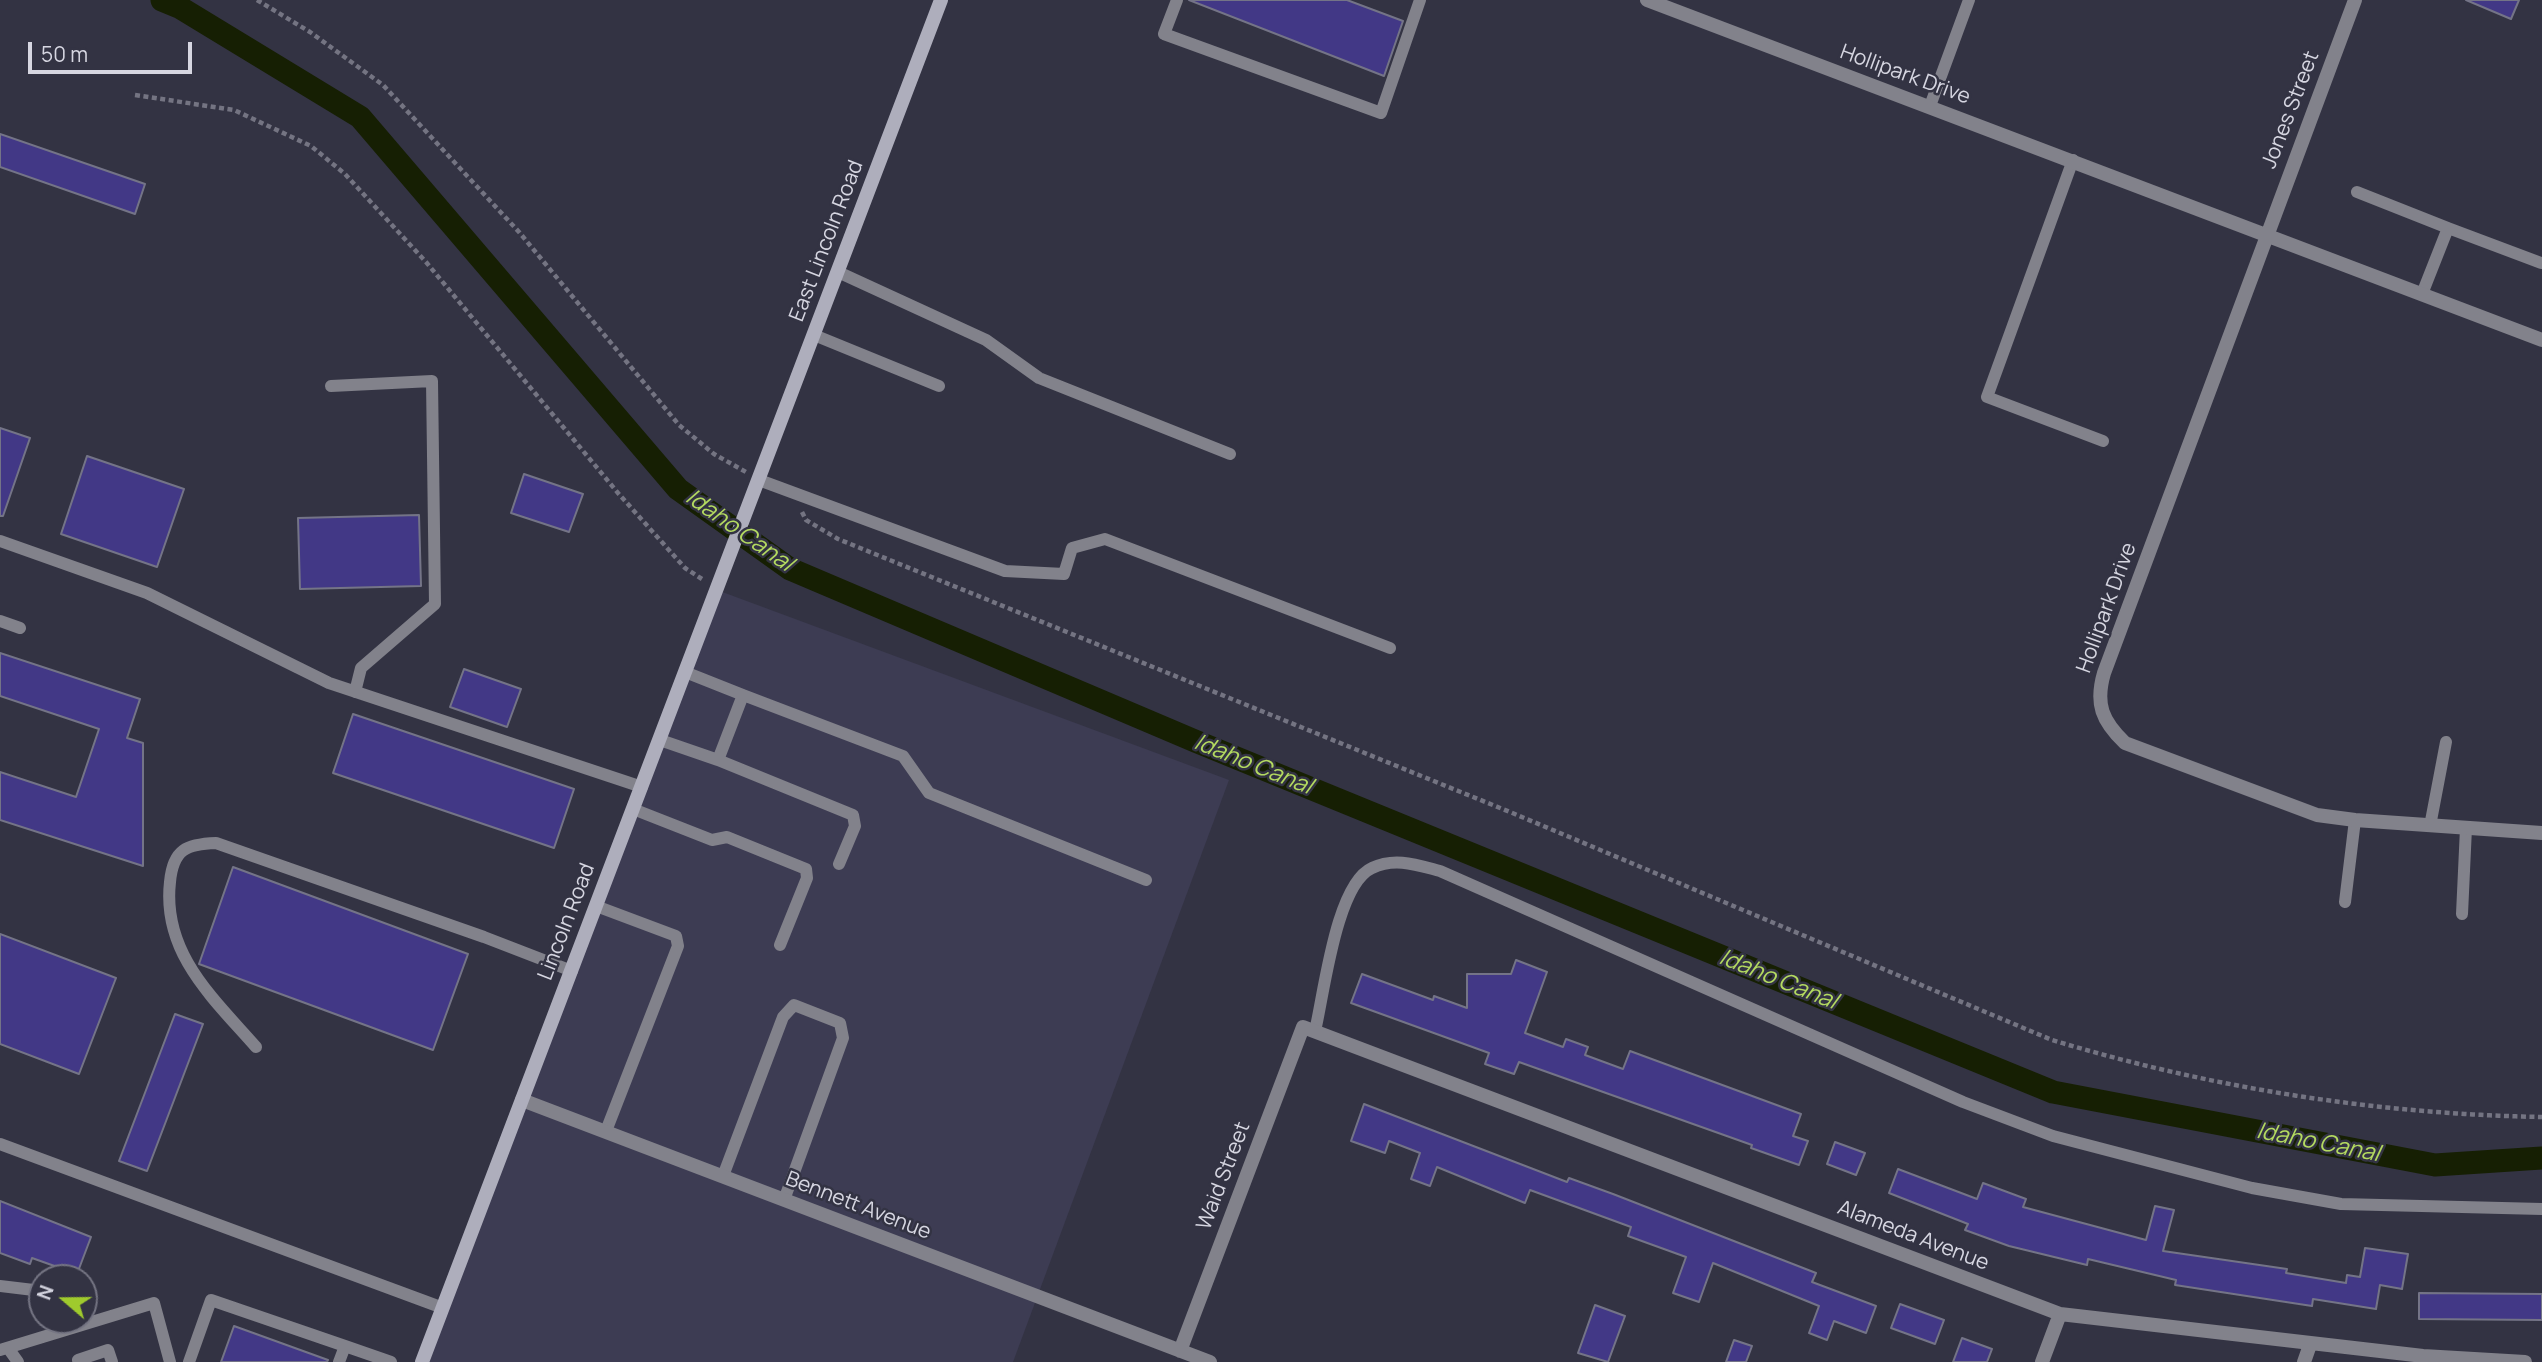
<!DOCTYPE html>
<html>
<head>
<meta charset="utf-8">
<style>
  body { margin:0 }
  #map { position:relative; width:2542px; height:1362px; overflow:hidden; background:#333343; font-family:Manrope,sans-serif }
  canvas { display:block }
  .north { position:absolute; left:28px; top:1264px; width:70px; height:70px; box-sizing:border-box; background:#333343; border:2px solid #747482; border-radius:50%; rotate:290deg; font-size:19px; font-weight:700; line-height:28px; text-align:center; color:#d6d6e1 }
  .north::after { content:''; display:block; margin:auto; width:24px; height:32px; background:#9fca2d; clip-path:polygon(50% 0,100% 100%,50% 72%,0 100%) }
  .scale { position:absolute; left:28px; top:42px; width:164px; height:32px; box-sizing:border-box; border:4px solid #d6d6e1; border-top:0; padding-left:9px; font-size:21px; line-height:24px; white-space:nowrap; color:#d6d6e1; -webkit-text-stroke:5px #333343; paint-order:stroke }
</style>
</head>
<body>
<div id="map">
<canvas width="2542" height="1362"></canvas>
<div class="north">N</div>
<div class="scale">50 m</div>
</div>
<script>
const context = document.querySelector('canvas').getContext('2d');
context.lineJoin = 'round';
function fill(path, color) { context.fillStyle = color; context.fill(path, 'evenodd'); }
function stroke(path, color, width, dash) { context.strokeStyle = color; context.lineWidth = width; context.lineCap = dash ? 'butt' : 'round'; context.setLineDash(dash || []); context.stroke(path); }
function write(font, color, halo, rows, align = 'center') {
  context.font = font + ' Manrope,sans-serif'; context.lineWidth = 5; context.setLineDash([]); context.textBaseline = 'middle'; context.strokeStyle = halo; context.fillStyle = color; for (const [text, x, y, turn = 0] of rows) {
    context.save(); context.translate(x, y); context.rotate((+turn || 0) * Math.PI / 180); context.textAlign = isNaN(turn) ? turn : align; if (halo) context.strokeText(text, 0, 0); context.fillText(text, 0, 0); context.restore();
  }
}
const built = new Path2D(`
  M717,590L1229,780L1013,1362H422Z`);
const canal = new Path2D(`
  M162,0L179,7L360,117L678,489L790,569L1195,741L2053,1092L2435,1165L2542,1158`);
const building = new Path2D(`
  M1189,0H1347L1403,21L1384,76Z
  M2466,0H2519L2511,19Z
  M0,134L145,184L135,214L0,167Z
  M0,428L30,438L3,516H0Z
  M87,456L184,489L157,567L61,534Z
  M524,474L583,494L569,532L511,513Z
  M419,515L421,586L300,589L298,518Z
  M0,653L140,699L127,738L143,743V866L0,820V772L76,797L99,729L0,696Z
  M464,669L521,689L507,727L450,707Z
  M353,714L574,789L554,848L333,773Z
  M233,867L468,954L433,1050L199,964Z
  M0,934L116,978L79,1074L0,1044Z
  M1516,960L1547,972L1525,1033L1563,1047L1566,1039L1588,1047L1585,1055L1623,1069L1630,1051L1801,1114L1793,1136L1808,1141L1799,1165L1751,1148L1752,1145L1519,1062L1514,1074L1485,1064L1489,1053L1351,1003L1362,974L1433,1000L1434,996L1467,1008V974H1511Z
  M175,1014L203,1024L147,1171L119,1161Z
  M1364,1104L1567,1182L1569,1178L1613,1194L1816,1273L1812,1282L1876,1306L1866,1333L1834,1321L1827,1340L1809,1333L1819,1306L1713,1263L1699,1302L1673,1293L1686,1257L1628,1236L1631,1227L1530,1190L1525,1203L1437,1167L1430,1186L1411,1179L1420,1153L1389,1141L1385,1153L1351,1141Z
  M1835,1142L1865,1153L1856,1175L1827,1164Z
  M1898,1169L1977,1199L1983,1183L2026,1199L2023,1207L2146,1240L2155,1206L2174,1210L2163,1251L2287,1269L2286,1273L2346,1283L2347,1275L2360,1277L2365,1248L2408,1254L2402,1289L2380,1285L2376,1309L2313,1299L2312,1306L2175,1285L2176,1280L2088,1259L2087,1265L2009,1246L1965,1230L1968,1224L1889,1193Z
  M0,1201L91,1237L77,1274L32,1258L30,1264L0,1253Z
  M2419,1293L2542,1294V1320L2419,1319Z
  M1900,1304L1944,1320L1935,1344L1891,1328Z
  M1595,1305L1625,1316L1608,1362L1578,1353Z
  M234,1326L328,1360L327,1362H221Z
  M1962,1338L1992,1349L1987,1362H1953Z
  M1734,1340L1752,1346L1746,1362H1726Z`);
const path = new Path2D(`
  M257,0L310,32L383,85L519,232L679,425L714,454L746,472
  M135,95L234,110L311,146L345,174L426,262L618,493L685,568L702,579
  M802,512L806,520L838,539L1510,812L2052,1040C2211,1088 2376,1114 2542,1117`);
const lane = new Path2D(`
  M1177,0L1164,34L1381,113L1420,0
  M1930,106L1969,0
  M2073,160L1987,397L2103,441
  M2357,192L2448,228L2422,294
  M2448,228L2541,263
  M838,272L986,340L1039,378L1230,454
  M814,335L939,386
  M331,386L432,381L435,604L361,668L355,692
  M759,480L1005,571L1064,574L1072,548L1105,539L1390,648
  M0,541L147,593L329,683L642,787
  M0,621L20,628
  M743,695L903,756L929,793L1146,880
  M660,740L718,760L743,695L685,672
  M718,760L853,815L855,826L839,864
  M633,809L712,840L727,837L806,869L807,878L780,945
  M2430,826L2446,742
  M2345,902L2355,820
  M596,906L676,936L678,946L606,1131
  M2462,914L2466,828
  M1315,1031C1324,994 1336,884 1372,868C1395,857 1417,865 1440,871L1963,1102L2053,1136L2252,1188L2341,1204L2542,1209
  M256,1047C213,998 162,953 170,882C173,849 187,844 216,843L484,937L572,971
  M0,1144L443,1308
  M723,1176L783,1017L794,1005L840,1023L843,1038L784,1200
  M0,1286L42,1291
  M345,1346L391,1362
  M8,1348L18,1362
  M0,1350L154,1303L170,1362
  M78,1360L108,1350L112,1362
  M189,1362L211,1300L345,1346L339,1362`);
const street = new Path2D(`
  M1647,0L2542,340
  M2355,0L2104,673C2095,704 2102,721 2125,743L2317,815L2355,820L2542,833
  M522,1100L1210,1362
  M1180,1351L1303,1027L2060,1314L2423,1356L2525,1362
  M2042,1362L2060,1314
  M2304,1362L2310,1345`);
const secondary = new Path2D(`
  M422,1362L941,0`);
const streetNames = [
  ["Hollipark Drive",1905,75,20],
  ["Jones Street",2291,110,-69],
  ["East Lincoln Road",827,241,-69],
  ["Hollipark Drive",2107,608,-70],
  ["Lincoln Road",567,922,-69],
  ["Waid Street",1224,1176,-69],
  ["Bennett Avenue",858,1206,21],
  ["Alameda Avenue",1913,1236,21]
];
const waterNames = [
  ["Idaho Canal",739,531,35],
  ["Idaho Canal",1253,765,22],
  ["Idaho Canal",1778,980,22],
  ["Idaho Canal",2318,1143,11]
];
fill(built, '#3d3c53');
stroke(canal, '#161f03', 23);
fill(building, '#423886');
stroke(building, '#747487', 2);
stroke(path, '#747482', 4.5, [5, 3.5]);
stroke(lane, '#82828b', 12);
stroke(street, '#82828b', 14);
stroke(secondary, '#aeaebc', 14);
write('21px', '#d6d6e1', '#333343', streetNames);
write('italic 23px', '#b4da60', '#333343', waterNames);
</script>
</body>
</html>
